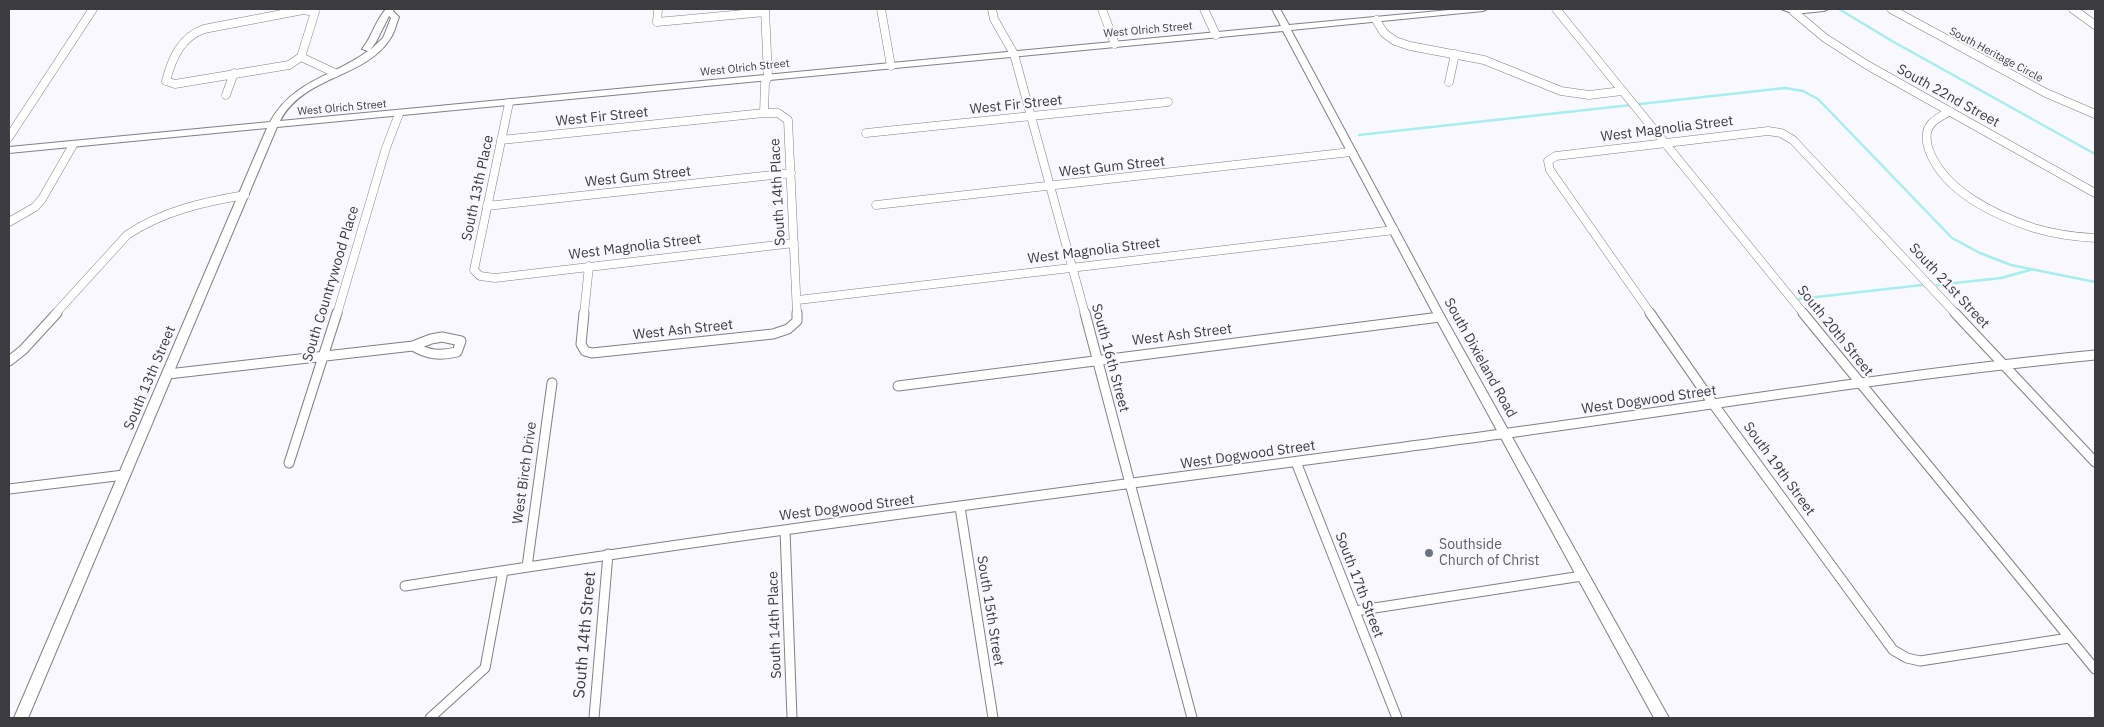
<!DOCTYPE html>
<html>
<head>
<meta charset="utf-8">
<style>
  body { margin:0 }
  #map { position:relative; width:2104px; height:727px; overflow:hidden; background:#f9f8fe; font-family:"IBM Plex Sans",sans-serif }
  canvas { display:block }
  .frame { position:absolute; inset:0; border:10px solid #3c3c40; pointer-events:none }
</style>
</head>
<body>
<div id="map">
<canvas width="2104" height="727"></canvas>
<div class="frame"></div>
</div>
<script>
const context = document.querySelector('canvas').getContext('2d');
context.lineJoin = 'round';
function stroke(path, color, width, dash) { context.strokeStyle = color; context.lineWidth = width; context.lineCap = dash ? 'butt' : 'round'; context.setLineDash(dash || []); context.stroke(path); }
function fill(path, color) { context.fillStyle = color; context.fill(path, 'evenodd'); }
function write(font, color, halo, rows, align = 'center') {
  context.font = font + ' "IBM Plex Sans",sans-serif'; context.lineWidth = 4; context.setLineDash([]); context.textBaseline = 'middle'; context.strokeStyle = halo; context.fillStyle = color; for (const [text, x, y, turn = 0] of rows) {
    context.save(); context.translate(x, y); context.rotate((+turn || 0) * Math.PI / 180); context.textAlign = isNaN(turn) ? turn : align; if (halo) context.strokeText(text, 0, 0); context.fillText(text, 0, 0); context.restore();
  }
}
const stream = new Path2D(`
  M1839,9L1892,41L2095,154
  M1359,135L1785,88L1803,91L1818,99L1952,238L1980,253L2011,265L2095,282
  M1937,285L2001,278L2030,270
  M1799,299L1922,285`);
const streetFar1 = new Path2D(`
  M658,9L657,22L765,12
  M765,9L768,77L765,83L764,113H778L788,120L797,314
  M881,9L891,66
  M992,9L994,19L1014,54L1085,314
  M1102,9L1115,44
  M1204,9L1216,35
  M1556,9L1804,314
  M1891,9L2046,93L2095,114
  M2073,9L2095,25
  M303,10L315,12L301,57L289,65L175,84L166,81C172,58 181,37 204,29Z
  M1794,12L1825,38L1867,65L2095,193
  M1376,20L1384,33L1395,41L1410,46L1484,60L1561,91L1589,95L1622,91
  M301,57L335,73
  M1449,82L1455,54
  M226,95L234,73
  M509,103L474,270L480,276L495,278L794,243
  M1950,111C1944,115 1936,118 1931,124C1925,131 1926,142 1929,150C1944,191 1995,215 2034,228C2054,234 2075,237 2095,238
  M866,133L1168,102
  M9,137L93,9
  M501,140L764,113
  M876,205L1351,152
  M487,206L791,173
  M9,222L35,207L42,199L73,145
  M798,300L1394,230
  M55,314L127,235C163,211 203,202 245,195
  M337,314L386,148L399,114
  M584,314L589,266
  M1651,314L1550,170L1548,161L1556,156L1768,131L1781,133L1793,140L1956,314`);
const street = new Path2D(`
  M584,313L581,344L585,351L592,353L773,334L788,329L797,321V313
  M1085,313L1192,718
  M1650,313L1714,405L1893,650L1907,658L1920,661L2069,638
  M1803,313L2095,669
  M1955,313L2095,462
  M442,337L461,341L457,352C440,356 428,355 413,346L431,339Z
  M9,361L23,350L57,313
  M168,374L413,346
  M898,386L1440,317
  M1296,462L1397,718
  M289,463L337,313
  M9,489L124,475
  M960,507L993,718
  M785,530L792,718
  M527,567L552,383
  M405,586C752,531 1101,488 1449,441C1664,413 1879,376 2095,355
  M1355,611L1582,576
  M430,718L485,668L503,571
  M594,718L608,554`);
const secondary = new Path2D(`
  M386,9H394L393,11L399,17C396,24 395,32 390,39C364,79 304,75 280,121L1281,26L1272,9H1280L1289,25L1460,9H1487L1483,11L1291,30L1445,317L1669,718H1654L1435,317L1283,31L277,127L28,718H14L267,128L9,153V147L270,122C293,80 333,77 368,51L362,49C372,37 375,21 386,9ZM389,16L391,18L383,38L370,50L376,42Z
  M1781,9H1828L1824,11L1794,14Z`);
const markers = [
  [1429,553,5,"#6b7280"]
];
const farStreetnames = [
  ["West Olrich Street",1148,30,-5],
  ["South Heritage Circle",1996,55,28],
  ["West Olrich Street",745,68,-6],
  ["West Olrich Street",342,108,-5]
];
const streetNames = [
  ["South 22nd Street",1948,96,29],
  ["West Fir Street",1016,105,-6],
  ["West Fir Street",602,117,-6],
  ["West Magnolia Street",1667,129,-7],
  ["West Gum Street",1112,167,-6],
  ["West Gum Street",638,177,-6],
  ["South 13th Place",478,188,-78],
  ["South 14th Place",778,192,-93],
  ["West Magnolia Street",635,247,-7],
  ["West Magnolia Street",1094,251,-7],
  ["South Countrywood Place",331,284,-73],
  ["South 21st Street",1949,286,47],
  ["West Ash Street",683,330,-6],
  ["South 20th Street",1835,331,51],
  ["West Ash Street",1182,335,-7],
  ["South 16th Street",1110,358,75],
  ["South Dixieland Road",1480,358,61],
  ["South 13th Street",150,378,-67],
  ["West Dogwood Street",1649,400,-8],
  ["West Dogwood Street",1248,455,-8],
  ["South 19th Street",1779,469,54],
  ["West Birch Drive",525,473,-82],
  ["West Dogwood Street",847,508,-7],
  ["South 17th Street",1359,585,69],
  ["South 15th Street",990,611,81],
  ["South 14th Place",775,625,-92]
];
const worshipNames = [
  ["Southside",1439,545],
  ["Church of Christ",1439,561]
];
const nearStreetnames = [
  ["South 14th Street",585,635,-85]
];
stroke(stream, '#a6eeee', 2.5);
stroke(streetFar1, '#818088', 9);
stroke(street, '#818088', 11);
stroke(secondary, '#818088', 2);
stroke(streetFar1, '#fff', 8);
stroke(street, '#fff', 9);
fill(secondary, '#fff');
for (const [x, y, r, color] of markers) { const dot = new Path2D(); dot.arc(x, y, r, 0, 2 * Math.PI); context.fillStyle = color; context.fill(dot); stroke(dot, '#f9f8fe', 2); }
write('11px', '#3c3c40', '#f9f8fe', farStreetnames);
write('14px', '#3c3c40', '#f9f8fe', streetNames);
write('14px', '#5b616d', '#f9f8fe', worshipNames, 'left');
write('16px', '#3c3c40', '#f9f8fe', nearStreetnames);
</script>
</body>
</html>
